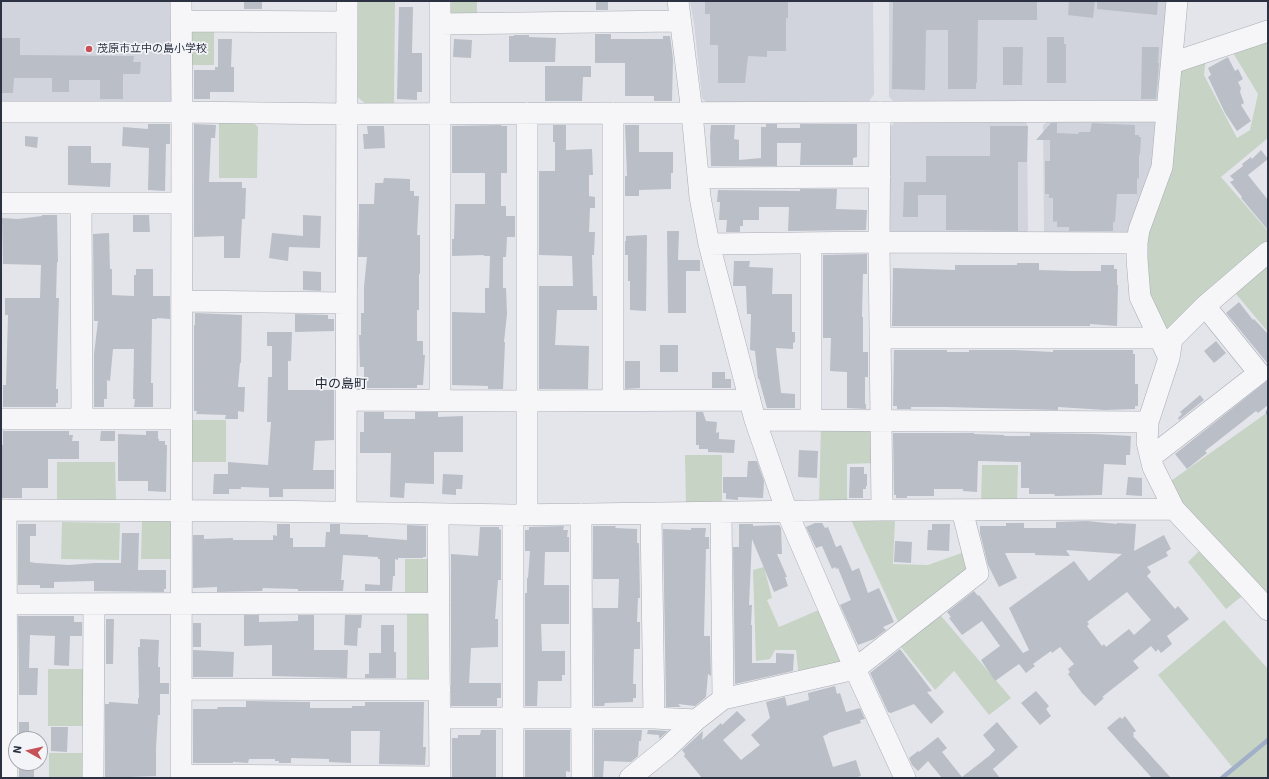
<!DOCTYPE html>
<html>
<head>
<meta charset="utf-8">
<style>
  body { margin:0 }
  #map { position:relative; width:1269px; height:779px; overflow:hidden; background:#e3e5ea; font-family:"IBM Plex Sans",sans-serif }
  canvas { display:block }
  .frame { position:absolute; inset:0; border:2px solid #2c3241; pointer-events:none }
  .north { position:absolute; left:8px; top:731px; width:40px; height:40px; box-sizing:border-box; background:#f3f4f8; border:1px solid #a3a6af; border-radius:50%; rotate:278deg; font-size:11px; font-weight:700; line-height:16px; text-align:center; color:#2c3241 }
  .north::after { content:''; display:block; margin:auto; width:14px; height:18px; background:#c65157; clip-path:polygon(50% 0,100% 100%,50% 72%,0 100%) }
</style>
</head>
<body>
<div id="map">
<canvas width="1269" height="779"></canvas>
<div class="frame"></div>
<div class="north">N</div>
</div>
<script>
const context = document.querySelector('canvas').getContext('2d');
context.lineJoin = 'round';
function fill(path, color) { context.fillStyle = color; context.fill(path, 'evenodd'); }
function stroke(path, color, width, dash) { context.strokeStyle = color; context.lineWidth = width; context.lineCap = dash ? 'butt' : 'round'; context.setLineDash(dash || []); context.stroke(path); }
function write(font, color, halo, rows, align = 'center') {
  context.font = font + ' "IBM Plex Sans","Noto Sans JP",sans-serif'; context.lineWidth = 3.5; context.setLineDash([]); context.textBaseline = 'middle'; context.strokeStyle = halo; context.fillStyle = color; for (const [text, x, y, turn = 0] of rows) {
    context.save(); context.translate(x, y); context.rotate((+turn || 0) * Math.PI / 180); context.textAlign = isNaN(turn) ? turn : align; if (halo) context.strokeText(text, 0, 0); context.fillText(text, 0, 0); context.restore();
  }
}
const built = new Path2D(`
  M1,1H176L177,97L170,104H1Z
  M690,1H873L874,94L868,103L709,105L702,98L694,23Z
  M889,1H1172L1164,97L1155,103L896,104L889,97Z
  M1020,118L1027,124L1028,230L1022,238L896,237L889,231V128L898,119Z
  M1052,119H1156L1157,165L1133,230L1124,238L1049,237L1044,231L1043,125Z`);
const green = new Path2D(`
  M357,1H395L394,104L365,103L357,97Z
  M448,1H477V18L453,17L447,12Z
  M214,25V65H187V32Z
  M1268,33V138L1221,177L1268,231V243L1196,309L1162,334L1145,296L1143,253L1176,65L1206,57L1204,75L1237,138L1250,130L1258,94L1230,48Z
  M252,121L258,127L257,178H219V122Z
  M1268,258V332L1231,288Z
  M1268,412V606L1183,510L1168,483Z
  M188,420H226V462H188Z
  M821,424L871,425L874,463L847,464V504H819Z
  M685,455H722V505L686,506Z
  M57,462H115L116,501H57Z
  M982,465H1018L1017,504H981Z
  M851,520H895L893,564L928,565L970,550L974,567L901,628Z
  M142,521H169L176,528V559H141Z
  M62,522L120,523L119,560L61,559Z
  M1205,545L1242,596L1226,609L1188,562Z
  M405,559H435V595L405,600Z
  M764,567L772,598L767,600L779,627L821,609L846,661L799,678L796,650H775L770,659L756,661L753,570Z
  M407,607H429L436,679L407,687Z
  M936,610L1011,698L989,715L954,671L935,690L897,642Z
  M1224,620L1268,669V778H1222L1233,768L1158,675Z
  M48,669H89V726H48Z
  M49,753H89V778H49Z`);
const stream = new Path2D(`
  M1268,413V412
  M1222,778L1268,740`);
const building = new Path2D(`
  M244,1H262V9H244Z
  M596,1H608V10H596Z
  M705,1H788V18H786V51H767V57L748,56L745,83H718V45H710V14H705Z
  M893,1H1037V20H978L977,83H976V89H948V30H926L925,90L892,89Z
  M1069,1H1095L1093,18L1068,15Z
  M1097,1H1158L1157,15L1097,9Z
  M399,7H413L412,53H422V92H417V100L397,99Z
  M595,34H611V39H663V36H670L673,59L672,101H654V96H625V63H595Z
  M514,35H529V37L556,38L555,62H509V36H514Z
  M1047,37H1064V44H1066V83H1047Z
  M1,38H20V55L134,56L133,62H141L140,74H123V99H100V80H69V92H52V78H14L13,93H1Z
  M218,39H232L231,67H234V92H210V99H194V70H215V67H218Z
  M454,39L472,40L471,58L453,57Z
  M1003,47H1023L1022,85H1003Z
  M1142,47H1159L1158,63H1159L1156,99H1141Z
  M1228,57L1235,71L1238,69L1243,79L1238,82L1241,88L1240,92L1244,103L1241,105L1251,121L1237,131L1225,113L1208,77L1211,75L1208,68Z
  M545,66H591V77H583L582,101H545Z
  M1051,123H1057V133L1078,134L1079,132H1090L1092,123L1135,125V135H1139V137H1141L1140,154L1139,155V179L1137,178V194H1117L1115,222H1113V231H1069V227H1057V221L1053,222V198H1049V194H1045V161H1050V140H1036Z
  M148,124H170V144H166L165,191L148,190L149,148L122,146L123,127L148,129Z
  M194,124L216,125L215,138H211L209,182H242V188H246L245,219H242L240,258H224V236L194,237Z
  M766,124H777V128H800V124H857V157L853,158V165H800L801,143H777V166H711L710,137L711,125H735L734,139L739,140V160L761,158V127H766Z
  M501,125V126H507V173H501V206H506V216H515V237H507L506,257H503V288H506L507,314L504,342H505L503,389H488V386L452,385V312L485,313V288H489L490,256H484V255L452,256V239H454L455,204H485V173H452V126Z
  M553,125H566V150L592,149L593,175H589V196L595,197V208H590L589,232H595L594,255H592L593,296H597V310H557L555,345L589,346L588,389H539V286H573L572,256L539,255V171H555V142H553Z
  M625,125H639V152H673V173H671V189L639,190V196H625V176H627Z
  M367,126H384L385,148L364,149L363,134H368Z
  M990,126H1028L1027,162H1018V231L946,230V195H918V217H903L904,182H926V156H990Z
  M25,136L38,137L37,148L25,146Z
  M68,146H91V163H111L110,187L68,185Z
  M1261,150L1268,159L1248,175L1268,200V230L1241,198L1242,197L1230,182L1234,180L1230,176L1243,166L1242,164L1251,157L1252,159Z
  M384,178L410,179V191H414V196H419L417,235H420V274H419V310H417V341H423V355H425L423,385H417V388H364V367H360L359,335H361V313H364V287L367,257H358L359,204H374L375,183H383Z
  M800,189H837L836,209L867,210L866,230L788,231L789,207H759V220H743V226H740V232H726L727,220H719L720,202H717L718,190L800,191Z
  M42,215H57L58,262H57L56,298H59L56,389H58V403H56V407H3V385H6L8,315H5V298H40L41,265L3,264L2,218L18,219L42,216Z
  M133,215H149L150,232H133Z
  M303,215L321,216L320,248L289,247L288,261L269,258L272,233L303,236Z
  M667,231H679L678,260H700V271H686V313H668Z
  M109,233L110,269H112V295L134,296V275H136V269H153V296H170V319L157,318V319H152L151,383H153V407H134L135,399H133L134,349H113L110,381L107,380V399H104V407H94V354L98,321H94L93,234Z
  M647,235L646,311L630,310V281H628V255H625V241H626V236Z
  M867,254V274H863L862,317H863V352H868V377H865V404H866V409L847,408V372L830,371L831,338H823V255Z
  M734,261H750L749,267L773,268L772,294H792V332H795V342L793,343V349L776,348L781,393L795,394V408H767L759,379H758L755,351L750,350L751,314H747L746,286H733Z
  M1017,263H1039V270L1072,271H1101V265H1114V269H1117V285H1118L1117,326L1090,324V326H892L893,268L955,270V265H1017Z
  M303,271L321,272V291L303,290Z
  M1239,302L1253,320L1254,319L1268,334V364L1226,313Z
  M195,313L242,315L241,363H240L238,387H245L244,412L238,411V419H225L226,415L196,414L197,411H194V325H195Z
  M295,314L328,315V319H334V331L295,332Z
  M267,332H292L291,361H288V390H334V440L315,441L313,470H334V489H283V497H269V488L241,487V489H229V494H213L214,474H228V462L268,465L271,422H267L268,377H272V346H267Z
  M1216,341L1226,353L1214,363L1204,351Z
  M660,345H678V372H660Z
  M894,350H947V352H969V350H1014L1053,352V350H1133V354H1135V384H1138V406H1135V409L1105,410L1058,407V410L946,407H911V409H897V406H893Z
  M625,361H640V388L625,389Z
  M712,372H725V379H731V388H712Z
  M1268,380V405L1258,413L1256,411L1205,451L1207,453L1187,469L1175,454Z
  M1200,395L1204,400L1179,420L1178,418L1182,414L1180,412Z
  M364,412H384V419H415V412H438V417L463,416V452H434V484L405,483L404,498L390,497L391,453H360V432H364Z
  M696,412H703L706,421L717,422L716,433L719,432V439L735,440L734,453L708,452V449H699V445H696Z
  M3,431H69V435H73L72,441H79V459H48V488H22V498H2V445H3Z
  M101,431H115V441H100Z
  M146,431H158V439H159V441H165V445H167L166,492L148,491V481H118V434L146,435Z
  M893,433H974V434L1004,435V436H1030V433L1094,434L1131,436L1130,455H1126V465L1104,464L1102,495L1055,496L1054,494H1029V488H1021V462L978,461L977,492L963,491V489H934V496H907V498H896V495H894Z
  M799,450L818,451L817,478L798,477Z
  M748,461H757L764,481L763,498L738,497V500L726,499V493H723V477H747Z
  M850,467H864V474H867V486H866V489H863V498H849Z
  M443,474L463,475L462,489H456V495L442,494Z
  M1128,477L1142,478V496L1126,495Z
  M1087,521L1117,524V523L1136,524L1134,551L1164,535L1171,549L1166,552L1168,556L1147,567L1151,572L1147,576L1175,609L1178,606L1189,619L1167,636L1172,644L1161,653L1158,649L1156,652L1151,646L1133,661L1139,668L1102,697L1104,698L1095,706L1082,693L1068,674L1070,672L1068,669L1074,664L1060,647L1052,653L1051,651L1033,664L1035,666L1026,673L1019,664L995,681L981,660L1000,646L982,621L962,635L949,618L951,617L947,612L974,591L978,596L979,595L1023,653L1029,650L1009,608L1074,561L1089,581L1122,554L1066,550L1070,556L1035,555V553H1005L1017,578L999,587L988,565L980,533V526H1006V523H1024V528H1056V522ZM1127,592L1151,620L1134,635L1129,629L1106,647L1104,644L1102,646L1087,626L1089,624L1087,622Z
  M815,523H822L825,528L828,527L836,547L841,545L852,571L859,568L868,593L879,588L894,622L883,627L886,630L874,639L858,645L840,605L851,600L838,568L836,569L835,567L832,569L822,546L816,548L806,527Z
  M18,524H36V536H30V562L36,563L69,565L95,563H121L122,533H139L138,570H166V589H164V592L94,591V581L54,582V588H40V585H18Z
  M277,524H290V538H293V547H325L326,532H330V524H340V534L368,535V537L407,540V525L426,526V557H423V558H398V560L395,559V576H393L392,591H365V584L380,585V559H378V557L343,555L341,580H344L343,591H298V589L263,588L262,591L217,592V587L193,588V535H204V539L233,538V540H273V535L277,536Z
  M739,524H753V526L779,525L781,528L782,554H777L787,577H785L788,586L774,592L752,539L749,605H752L751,625H752V663H776V653L794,654L793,671L735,684L733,547H739Z
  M932,524H950L949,551L927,550L928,530H932Z
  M564,526L563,530H568L567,537H569V552H545L544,585H569V624H541L542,651H565V675H562V681H538L537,706H525V593H527V578H528L530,551H525V530H529V527Z
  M593,526H616L615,528L637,529V543H639L640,598H638L637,622H640V649H634L633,684H636V698H633V702L605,703L604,706H594L593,608H618L619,579H593Z
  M480,527H499V529L501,530V580H498L495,619H498V647L471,648L469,683H501V698H497V706H451V554L478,556Z
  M691,528H706L705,537H709V549H706L704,636H710L711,676L708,674L706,697L695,706L678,704L681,707H666L663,529L691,530Z
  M895,541L912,542L911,563L894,562Z
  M244,615H259V622L298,621V615H314V650H348L347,678L272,676V645L244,646Z
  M345,615H362L361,628H358L357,646L344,645Z
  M18,616H74V622H82V636H70L69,666L54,665L55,636L30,635L29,668H38L37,695H19Z
  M106,619H114L113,664H106Z
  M193,623H201V647H193Z
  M381,625H394V652H396V678H365V674H369V653H381Z
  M140,639L159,640L158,667H160V683H169V694H160V715H158L156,748V776L105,778V704H109V702L138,704V698H139L138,647H140Z
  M900,649L932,691L927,692L944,712L931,724L914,704L891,713L888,712L870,673Z
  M193,650L234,652L233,677H193Z
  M835,686L837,694L840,693L846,712L860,708L865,719L860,720L861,723L828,733V734L823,736L833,767L856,760L861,776L854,778H702L684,756L685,754L682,750L703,731L702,740L721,723L722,725L737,711L746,720L723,740L741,760L760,745L751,735L770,718L766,702L785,697L787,706L809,700L808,693Z
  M1036,691L1049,706L1046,709L1051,716L1040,725L1021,703Z
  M246,701L310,702V708H352V706H365V702H424L423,747H426L425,765L379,764L380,731H351V763L329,762V759L291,758V763H279V761H275V759H249L248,763L233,762V763H193V709H217L218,707H246Z
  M1125,716L1136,731L1133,733L1134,735L1133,736L1171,778H1152L1107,728L1120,717L1122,719Z
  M19,722H29V739H19Z
  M997,722L1018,747L993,769L1000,778H942L928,761L918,771L912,765L909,758L918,751L919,752L938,737L947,748L942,752L962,777L989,756L995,750L983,735Z
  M51,727H68L67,752L51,751Z
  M481,730H496V778H452V738H458V735H480Z
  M525,730H570V772L566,771V778H525Z
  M594,730H642L641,741H639L638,756L631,762L604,761L603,778H594Z
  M648,730H654L668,731L660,738H659V735L647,734Z
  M19,763H34V778H19Z`);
const minor = new Path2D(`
  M181,1L182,112L181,778
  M678,1L692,113L700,197L709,244L755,420L787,512L855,669L905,778
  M181,21L347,22
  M440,24L680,21
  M1172,63L1268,31
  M1,112H182L347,114L1166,111
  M880,112L879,242L882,510
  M613,113V401
  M698,178L880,177
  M1,203H182
  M81,203L82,419
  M811,243V421
  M709,244L879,242L1137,243
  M1268,252L1205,306L1172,339L1169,358L1148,422L1147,442L1153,467L1174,509L1251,591L1268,610
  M182,301L346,303
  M880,338H1159
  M1169,358L1140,297L1137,259V243L1139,230L1162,167L1177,1
  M347,400L527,401L750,400
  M440,400V1
  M1,419H181
  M755,420L1148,422
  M1151,457L1259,373L1205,306
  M1,510L262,511L513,515L882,510L1174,509
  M6,510L7,778
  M346,512L347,1
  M721,513L723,699
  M438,514L440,778
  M581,514L582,778
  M651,514L654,718
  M527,515V113
  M1,604L439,603
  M181,689L440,690
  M440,718H654L696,720
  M181,775L440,777
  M93,778L94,605
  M513,778V515
  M630,778L667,748L696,720L723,699L855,669L978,573L962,510`);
const markers = [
  [89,49,4,"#c65157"]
];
const poiNames = [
  ["茂原市立中の島小学校",97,49]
];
const quarterNames = [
  ["中の島町",341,384]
];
fill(built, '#d1d4dc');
fill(green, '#c7d4c5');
stroke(stream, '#a1b0c8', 4.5);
fill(building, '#babec7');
stroke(minor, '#a8acb4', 22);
stroke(minor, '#f6f6f9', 21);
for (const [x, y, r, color] of markers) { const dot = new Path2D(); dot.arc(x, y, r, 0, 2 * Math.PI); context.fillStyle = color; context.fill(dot); stroke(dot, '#f3f4f8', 1.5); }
write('11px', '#2c3241', '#f3f4f8', poiNames, 'left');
write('13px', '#1e2332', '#f3f4f8', quarterNames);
</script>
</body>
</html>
